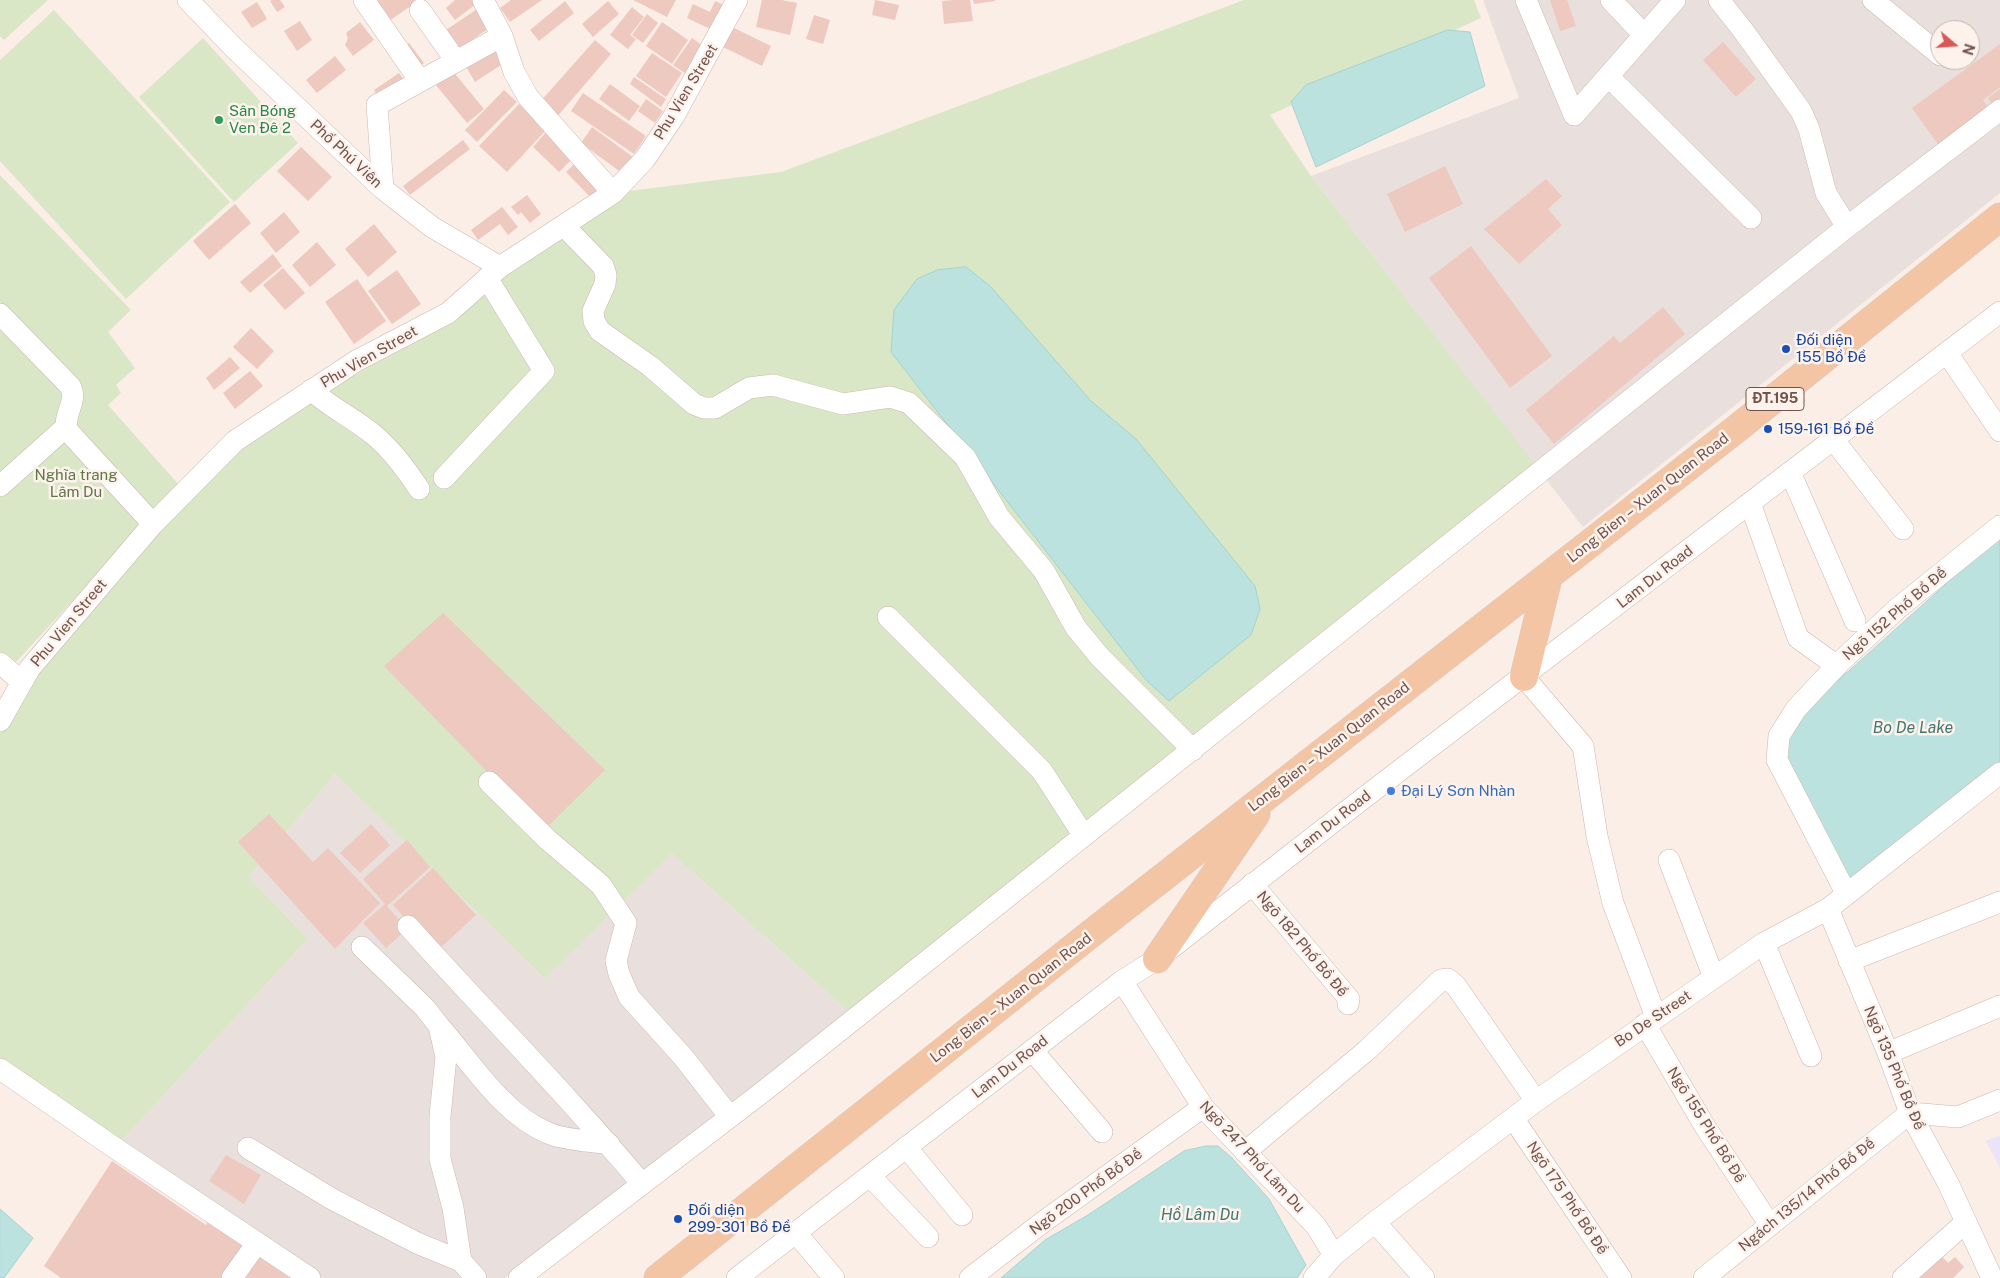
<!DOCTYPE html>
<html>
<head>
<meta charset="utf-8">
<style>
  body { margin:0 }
  #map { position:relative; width:2000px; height:1278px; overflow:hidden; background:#faeee6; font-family:"Public Sans",sans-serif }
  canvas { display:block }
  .north { position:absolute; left:1930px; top:20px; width:50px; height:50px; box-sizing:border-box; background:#fdf3ec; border:1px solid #c5b3ac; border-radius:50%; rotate:108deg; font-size:14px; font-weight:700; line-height:20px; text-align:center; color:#72524d }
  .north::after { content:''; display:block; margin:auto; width:18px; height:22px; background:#db5755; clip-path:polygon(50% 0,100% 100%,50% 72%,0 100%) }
</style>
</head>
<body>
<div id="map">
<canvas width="2000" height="1278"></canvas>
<div class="north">N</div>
</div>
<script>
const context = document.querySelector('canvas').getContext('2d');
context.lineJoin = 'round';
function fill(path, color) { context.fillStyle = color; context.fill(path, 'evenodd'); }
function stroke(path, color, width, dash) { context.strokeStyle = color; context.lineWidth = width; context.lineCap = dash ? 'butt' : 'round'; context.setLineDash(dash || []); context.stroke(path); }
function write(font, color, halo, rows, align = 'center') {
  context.font = font + ' "Public Sans",sans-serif'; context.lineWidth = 5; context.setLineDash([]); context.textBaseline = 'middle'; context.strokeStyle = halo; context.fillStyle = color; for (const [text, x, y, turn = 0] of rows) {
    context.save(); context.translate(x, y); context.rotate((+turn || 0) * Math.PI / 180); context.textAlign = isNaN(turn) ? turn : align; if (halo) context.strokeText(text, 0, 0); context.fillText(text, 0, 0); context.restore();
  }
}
const industrial = new Path2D(`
  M1483,0H2000V193L1583,527L1311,176L1519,98ZM1940,30H1970V60H1940Z
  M335,774L545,979L672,854L856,1018L505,1278H310L115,1148L308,939L249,877Z`);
const education = new Path2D(`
  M2000,1135V1168L1986,1141Z`);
const green = new Path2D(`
  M0,0H48L4,40L0,36Z
  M1244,0H1474L1481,18L1270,115L1311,176L1541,472L856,1018L672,854L545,979L335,774L249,877L308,939L115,1148L0,1069V720L235,441L613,193L781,172Z
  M54,10L230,202L126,299L0,161V60Z
  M203,38L298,143L234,202L139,97Z
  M0,175L131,310L108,332L135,368L116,385L121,393L108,405L179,485L16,662L6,666L0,661Z`);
const water = new Path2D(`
  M1448,30L1470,32L1485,86L1316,167L1291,102L1306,85Z
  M966,267L990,286L1091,401L1136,439L1255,586L1260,609L1251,635L1169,701L1146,680L891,352L894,310L917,279L937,270Z
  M2000,536V766L1842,884L1783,774L1789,725Z
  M1206,1146H1218L1232,1158L1269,1199L1306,1265L1297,1278H1001L1045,1240L1088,1215L1184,1151Z
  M0,1209L33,1238L4,1278H0Z`);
const building = new Path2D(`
  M272,0H280L285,7L277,12L270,1Z
  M379,0H417L418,1L386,23L373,4Z
  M455,0H479L480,1L455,20L446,8Z
  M511,0H542L510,22L500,8Z
  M633,0H676L667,17Z
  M762,0H782L797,3L790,35L756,27Z
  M875,0L899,5L895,20L872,15Z
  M955,0H970L973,21L944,24L942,1Z
  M973,0H995V1L974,4Z
  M1550,0H1567L1576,26L1560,31Z
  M565,1L574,13L539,41L530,30Z
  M608,1L619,14L593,37L582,24Z
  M715,1L730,8L719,33L687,18L693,4L710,12Z
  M257,2L267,19L252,28L241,12Z
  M483,5L495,24L453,53L440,34Z
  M632,7L644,17L630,35L636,39L628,49L610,35Z
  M647,14L658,23L643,43L632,35Z
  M814,15L830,20L823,44L806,39Z
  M300,21L312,40L297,51L284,31Z
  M360,22L374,40L353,56L345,45L348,38L346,33Z
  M662,22L688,40L672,64L646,46Z
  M730,26L771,46L762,66L721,46Z
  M692,38L709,50L691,77L673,65Z
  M595,40L611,54L556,118L539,103Z
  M1723,42L1756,79L1736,97L1703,60Z
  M409,43L424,63L415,69L401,49Z
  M2000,44V87L1983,100L1990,110L1940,147L1912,108Z
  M493,46L504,63L475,82L465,65Z
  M652,53L682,73L666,97L636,76Z
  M335,56L346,70L317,93L306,80Z
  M452,70L484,109L467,123L435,84Z
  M399,73L406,83L380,100L374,90Z
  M634,77L666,99L661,107L630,84Z
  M610,84L640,106L629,121L599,99Z
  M2000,89V104L1995,108L1988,98Z
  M504,90L517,102L477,142L465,130Z
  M583,93L646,136L634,154L571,111Z
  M646,99L663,111L655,123L638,111Z
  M519,104L546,130L507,172L479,146Z
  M592,127L633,157L622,173L581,143Z
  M546,132L573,158L559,172L533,147Z
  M463,140L470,149L410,195L403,186Z
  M301,147L332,177L308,201L277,171Z
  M578,160L608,191L596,203L566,172Z
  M1445,166L1463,204L1405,232L1387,194Z
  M1546,179L1562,196L1548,209L1562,225L1519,264L1484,229Z
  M527,195L541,214L530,223L521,212L518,215L511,207Z
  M235,204L251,223L209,260L193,241Z
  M502,207L518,227L508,235L500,224L478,240L471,230Z
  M284,212L300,232L276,253L260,233Z
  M374,224L397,252L368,277L345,249Z
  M317,242L336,265L310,287L292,265Z
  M1471,246L1552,356L1510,388L1429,278Z
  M273,254L282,266L250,293L240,282Z
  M283,268L305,293L285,310L263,285Z
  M397,270L421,304L392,324L368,291Z
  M357,279L386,321L354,344L325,302Z
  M1663,307L1685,334L1554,444L1526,410L1614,336L1620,343Z
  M251,328L274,351L257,369L233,347Z
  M230,357L240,368L214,390L206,378Z
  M250,371L263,386L235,409L223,393Z
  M443,613L605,770L544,830L384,666Z
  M269,814L313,862L328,848L380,903L335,949L238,842Z
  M371,824L390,845L360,873L340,853Z
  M407,840L430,867L387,906L407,929L386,948L363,923L385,904L363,879Z
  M433,868L476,915L436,952L393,905Z
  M226,1155L261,1175L244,1204L209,1181Z
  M112,1161L206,1225L211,1218L300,1278H61L44,1266Z
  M1939,1253L1948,1263L1955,1257L1964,1267L1953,1278H1911Z`);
const minor = new Path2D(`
  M188,0L233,47L383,189L432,227L500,267
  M364,0L420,81
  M483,0L502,36L514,72L528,97L613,193
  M1526,0L1574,115L1675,0
  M1611,0L1644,35
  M1719,0L1742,29L1801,111L1809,129L1826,193L1847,227
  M1873,0L1940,55
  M420,10L456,61
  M1608,76L1751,218
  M383,189L377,105L502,36
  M564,226L603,266L606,275L605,284L593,311L594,321L600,331L650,366L694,404L704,408H715L749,388L773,385L843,404L890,397L909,403L965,457L999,517L1044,571L1076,628L1100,657L1193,750
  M0,314L70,386C79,402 61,416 68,431L153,524
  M1947,353L2000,431
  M311,390C331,408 355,419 374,435C393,451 406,469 419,489
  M1833,439L1903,529
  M1790,472L1855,621
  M444,478L544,371L487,278
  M0,486L66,427
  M1750,503L1798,638L1837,666
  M888,617L1042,771L1084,836
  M0,663L22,682
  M1524,677L1583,746L1597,836L1613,903L1656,1017
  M0,721L30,668L153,524L235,441L356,361L448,313L500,267L613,193L645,159L674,116L737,0
  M489,782L548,840L601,885L626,923L616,961L619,974L629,997L684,1058L730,1117
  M1669,860L1714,978
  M1252,884L1349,999L1348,1004
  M1846,893L1777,760L1779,736L1796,709L1840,662L1898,608L2000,526
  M1828,909L1888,1053L1910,1113L1948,1183L1992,1278
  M408,926C485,1012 568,1095 642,1184
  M1764,943L1811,1056
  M362,947L425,1008L439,1026L446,1057L440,1116V1159L453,1208L461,1261
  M1849,961L2000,902
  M1122,981L1203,1107L1316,1226L1334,1255
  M1645,1024L1704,1125L1770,1225
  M441,1028C472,1064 503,1114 548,1133C564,1140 591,1141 609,1144
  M1032,1050L1102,1132
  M1888,1053L2000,1006
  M0,1069L115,1148L310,1278
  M1513,1118L1621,1278
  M906,1147L962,1215
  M248,1148L332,1199L417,1243L461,1261L476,1278
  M1245,1152L1366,1051L1441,980L1448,979L1456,986L1536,1101
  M870,1176L928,1237
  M1375,1222L1424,1278
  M796,1233L834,1278
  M232,1278L257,1243
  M519,1278L764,1091L1847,227L2000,110
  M737,1278L1122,981L1157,959L1374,790L2000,312
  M970,1278L1043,1222L1203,1107
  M1314,1278L1334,1255L1375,1222L1536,1101L1764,943L1828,909L2000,773
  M1704,1278L1910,1113L1958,1117L2000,1100
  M1903,1278L1966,1222`);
const major = new Path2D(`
  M1524,677L1548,578
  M1157,959L1256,814
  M658,1278L1093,932L1740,426L2000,217`);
const markers = [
  [219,120,5,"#2e9e5b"],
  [1786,349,5,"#1a4fb4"],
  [1768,429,5,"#1a4fb4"],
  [1391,791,5,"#3f7fe0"],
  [678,1219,5,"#1a4fb4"]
];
const shields = [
  [1775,399,58]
];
const shieldNames = [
  ["ĐT.195",1775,399]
];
const streetNames = [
  ["Phu Vien Street",686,92,-59],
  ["Phố Phú Viên",346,154,43],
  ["Phu Vien Street",369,357,-30],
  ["Long Bien – Xuan Quan Road",1648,498,-38],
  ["Lam Du Road",1655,577,-38],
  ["Ngõ 152 Phố Bồ Đề",1895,614,-41],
  ["Phu Vien Street",69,623,-50],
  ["Long Bien – Xuan Quan Road",1329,747,-38],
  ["Lam Du Road",1333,822,-38],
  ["Ngõ 182 Phố Bồ Đề",1302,944,50],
  ["Long Bien – Xuan Quan Road",1011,998,-38],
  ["Bo De Street",1653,1019,-34],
  ["Lam Du Road",1010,1067,-38],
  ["Ngõ 135 Phố Bồ Đề",1894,1068,67],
  ["Ngõ 155 Phố Bồ Đề",1706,1125,58],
  ["Ngõ 247 Phố Lâm Du",1252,1157,47],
  ["Ngõ 200 Phố Bồ Đề",1086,1192,-36],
  ["Ngách 135/14 Phố Bồ Đề",1807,1195,-39],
  ["Ngõ 175 Phố Bồ Đề",1567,1198,56]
];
const leisureNames = [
  ["Sân Bóng",229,111],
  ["Ven Đê 2",229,128]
];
const transitNames = [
  ["Đối diện",1796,340],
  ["155 Bồ Đề",1796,357],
  ["159-161 Bồ Đề",1778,429],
  ["Đối diện",688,1210],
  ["299-301 Bồ Đề",688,1227]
];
const parkNames = [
  ["Nghĩa trang",76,475],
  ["Lâm Du",76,492]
];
const shopNames = [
  ["Đại Lý Sơn Nhàn",1401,791]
];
const waterNames = [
  ["Bo De Lake",1913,728],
  ["Hồ Lâm Du",1200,1215]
];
fill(industrial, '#e9e0dd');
fill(education, '#ebe3f7');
fill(green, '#dae7c6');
fill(water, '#bce2e0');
stroke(water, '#a3d3d1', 1);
fill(building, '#eec9c0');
stroke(minor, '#cdb7b0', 22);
stroke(major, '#d5cbca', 29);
stroke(minor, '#fff', 21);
stroke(major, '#f4c5a4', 28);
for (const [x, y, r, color] of markers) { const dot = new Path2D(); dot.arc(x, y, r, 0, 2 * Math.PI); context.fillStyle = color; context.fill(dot); stroke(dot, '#fdf3ec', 2); }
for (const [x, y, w] of shields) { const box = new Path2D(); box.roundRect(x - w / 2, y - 11.5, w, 23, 4); context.fillStyle = '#fdf3ec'; context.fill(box); stroke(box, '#72524d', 1); }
write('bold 14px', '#72524d', null, shieldNames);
write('15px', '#72524d', '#fdf3ec', streetNames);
write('15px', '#27864d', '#fdf3ec', leisureNames, 'left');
write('15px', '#164399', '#fdf3ec', transitNames, 'left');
write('15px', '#5e7746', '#fdf3ec', parkNames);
write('15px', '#366cbe', '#fdf3ec', shopNames, 'left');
write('italic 16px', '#427673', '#fdf3ec', waterNames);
</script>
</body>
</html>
